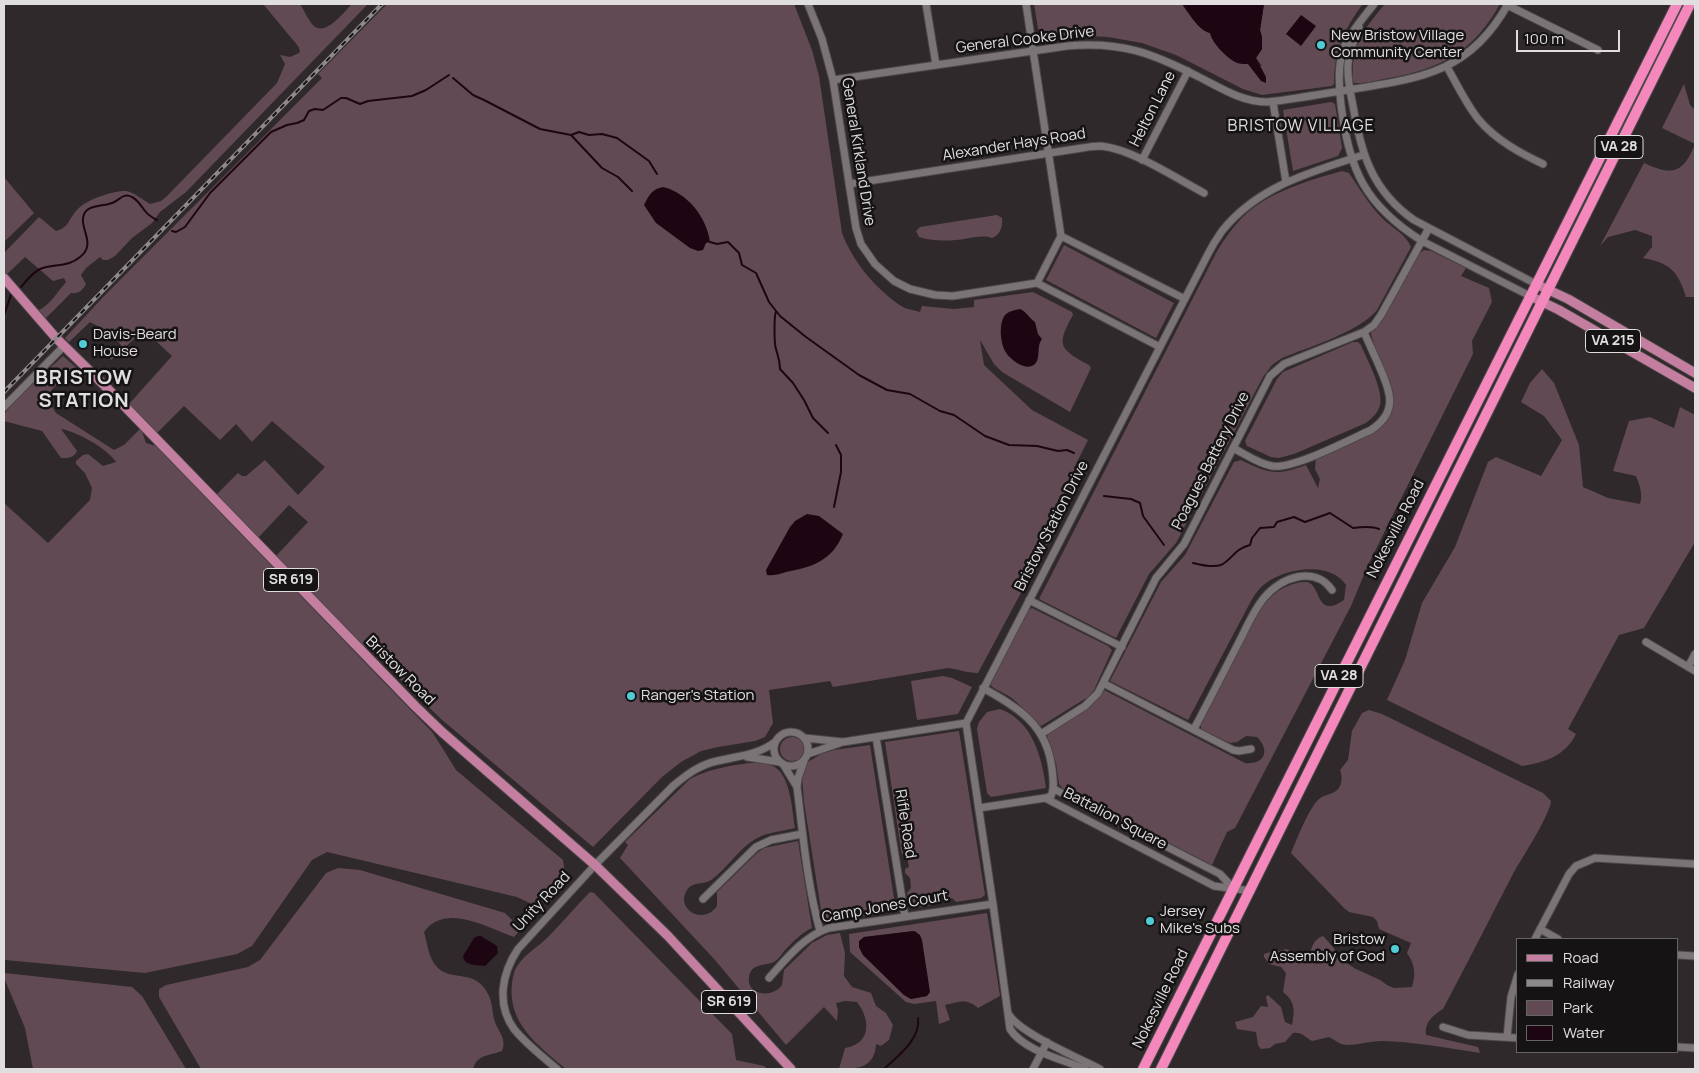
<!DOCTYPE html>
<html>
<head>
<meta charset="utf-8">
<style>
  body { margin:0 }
  #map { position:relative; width:1699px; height:1073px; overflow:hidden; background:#2f292b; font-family:Manrope,sans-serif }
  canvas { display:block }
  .frame { position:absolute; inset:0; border:5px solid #e1dedf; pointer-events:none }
  .legend { position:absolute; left:1516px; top:938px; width:162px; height:115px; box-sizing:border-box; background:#151314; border:1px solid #676465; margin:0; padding:6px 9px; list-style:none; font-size:15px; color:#e1dedf }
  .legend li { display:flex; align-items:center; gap:10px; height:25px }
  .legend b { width:25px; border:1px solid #676465 }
  .scale { position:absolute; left:1516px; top:30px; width:104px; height:22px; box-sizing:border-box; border:2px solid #e1dedf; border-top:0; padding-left:6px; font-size:15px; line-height:18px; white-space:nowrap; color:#e1dedf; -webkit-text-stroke:4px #151314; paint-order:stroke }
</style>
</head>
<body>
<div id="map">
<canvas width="1699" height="1073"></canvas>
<div class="frame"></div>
<ul class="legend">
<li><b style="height:6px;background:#c47fa0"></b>Road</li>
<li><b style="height:6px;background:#8e8a8b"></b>Railway</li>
<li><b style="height:14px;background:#624a54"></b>Park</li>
<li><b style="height:14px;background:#1e0512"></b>Water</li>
</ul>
<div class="scale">100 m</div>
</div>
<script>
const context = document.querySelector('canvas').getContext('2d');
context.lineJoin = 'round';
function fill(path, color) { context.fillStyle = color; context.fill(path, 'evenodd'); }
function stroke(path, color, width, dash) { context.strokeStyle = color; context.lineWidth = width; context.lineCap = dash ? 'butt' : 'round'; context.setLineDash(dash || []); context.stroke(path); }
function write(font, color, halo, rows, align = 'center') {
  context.font = font + ' Manrope,sans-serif'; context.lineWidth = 5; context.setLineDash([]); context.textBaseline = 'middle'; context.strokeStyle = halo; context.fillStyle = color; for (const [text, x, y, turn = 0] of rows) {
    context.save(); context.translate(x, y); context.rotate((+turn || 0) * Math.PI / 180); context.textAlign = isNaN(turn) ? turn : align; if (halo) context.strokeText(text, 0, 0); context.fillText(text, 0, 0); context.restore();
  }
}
const green = new Path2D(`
  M263,4H300C304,10 307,18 312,24C324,39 344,12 352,4H368L186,192L160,212L152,223L132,238L115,256L108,260H103L100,257L86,268L81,275L86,284C82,291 79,294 71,293L45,319L37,311C51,305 56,293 66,282L64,278L53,281L25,257L6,275L4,272V253L39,217L56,231C69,228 69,218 77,210C85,200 114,190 126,191C134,192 143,200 150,204L161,201L166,197L277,83L285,64L280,55L290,57L299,53L300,51L298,46Z
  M387,4H794L812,50L819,76L842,233C853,262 875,288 901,306C906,309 914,310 920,312L922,306L954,309L974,307V300L1033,292L1072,312L1073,315C1056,345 1059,349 1089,365L1091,368L1070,412L1002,372L994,364L980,340L984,365L1032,410L1088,440L1074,468L1082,479L978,673C967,673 958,669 948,668L833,687L830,681L769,690L773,723L765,737L755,741L718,747L701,751L681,762L662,777L593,847L441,719L368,648L356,641L275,557L308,522L289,505L257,539L216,495L238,473L242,476H246L265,460L298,495L325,467L272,421L252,442L236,424L220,440L184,406L157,433L129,404L172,356L141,327L134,339L111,360L108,356L121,345L111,333L90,322L69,342L65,338L106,294L322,78L318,74Z
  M1034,4H1182C1189,13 1198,30 1210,33L1242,64H1248L1250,66H1262L1256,58L1262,49V37L1260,30L1264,4H1363C1344,28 1334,53 1334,84L1332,86L1262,95L1243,89L1176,55L1142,43L1108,37L1090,36L1040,41Z
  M1385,4H1500C1474,51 1441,69 1389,78C1378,80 1365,84 1354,83C1352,78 1353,73 1353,67C1354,41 1369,23 1385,4Z
  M1684,84L1690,105L1695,110V297H1686C1678,271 1670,263 1643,258L1652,247V236L1635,230L1608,237L1600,246L1644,163C1672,176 1683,174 1695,144L1662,128Z
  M1331,102L1335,104L1342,148L1338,156L1293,171L1283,110Z
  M1342,171L1349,173C1360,189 1369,205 1383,219C1392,228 1406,234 1411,247L1377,310C1359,332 1309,347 1282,358L1272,365L1263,377L1176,543L1149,574L1116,638L1039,599L1216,253C1225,238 1234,225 1247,213C1272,191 1310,180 1342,171Z
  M4,177L34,213L4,242Z
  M997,215L1002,218C1003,227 1000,235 992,238C981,234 968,239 956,240C944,241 931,241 919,237L916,231L920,227Z
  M1064,245L1174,303L1156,338L1046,280Z
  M1424,250L1431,251L1466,268L1461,276L1489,288L1492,302L1472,341L1473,354L1368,565L1351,606L1235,828L1227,832L1212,865L1063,789L1059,784L1056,763L1047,736L1049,733L1091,706L1104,690L1245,763C1264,765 1271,751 1257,737L1246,736L1237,742L1230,743L1202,730L1200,724C1214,698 1227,672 1241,646C1249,629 1257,610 1271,597C1279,589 1293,582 1305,582C1322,581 1314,621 1344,600L1346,585C1330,561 1287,568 1266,583C1260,587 1255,594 1251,601L1188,720L1110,681L1161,582L1185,555L1234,462L1241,460C1269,474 1277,476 1306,465L1318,488L1320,479L1315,469L1316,457L1372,433L1392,405L1371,334L1372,330L1382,321L1419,254Z
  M1353,342H1358L1361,345C1367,360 1384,390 1380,405C1378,413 1372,418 1366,423L1294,454L1279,458L1271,457L1247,446L1245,441L1277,379L1283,372Z
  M63,356L79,370L78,375C65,379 50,385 48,400L56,413L114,450L124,445L141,428L146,443L156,446L433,733L456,770L563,860C568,883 552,892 538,907L517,897L327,852L312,860L252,946L237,954L145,973L5,960L4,927V503L48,543L90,500L92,488L85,473L76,464V461L83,455L88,454L103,466L116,462C108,449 76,431 61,429L77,451C74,458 68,458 61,458L42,431L4,421V414L23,392Z
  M1542,369L1554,383L1579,445L1583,487L1608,498L1640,504C1643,495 1640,486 1636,476L1613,471L1629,421L1650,417L1674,428L1680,407L1695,415V542L1644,628L1619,635L1568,729L1576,734C1565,756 1546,762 1522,766L1387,700L1405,660L1422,603L1455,547L1488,462L1496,457L1541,476L1562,440L1544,416L1521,402L1530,383Z
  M1032,608L1108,646L1112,650L1094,690L1088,697L1041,726C1029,717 1022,704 1007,695C1001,691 994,690 990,684L1028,610Z
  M943,676L952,678L972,687L958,714L917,720L911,681Z
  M1000,709C1033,721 1042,758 1046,788L991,797L987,793L977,729L979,722L987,712Z
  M1369,710L1382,714L1543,793L1551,801C1550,815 1522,858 1514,872C1490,918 1467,964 1443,1009C1433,1015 1424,1023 1426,1035L1478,1047L1480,1053C1448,1048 1415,1042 1382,1041C1370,1041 1358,1045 1347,1045C1340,1045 1335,1040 1329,1037L1312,1041C1304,1037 1303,1032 1293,1033L1285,1042L1275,1044L1270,1048L1261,1049L1258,1045L1256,1032L1237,1029L1235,1022L1253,1017L1261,1006L1268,1007L1266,997L1268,995L1281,1007L1285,1022L1292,1025C1295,1011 1295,1001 1283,992L1286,973L1281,967L1269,964L1264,957V954C1272,951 1279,952 1286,949L1304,957L1310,956C1311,947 1314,939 1323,936L1333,947L1341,960L1356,969L1380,980L1387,985L1394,988L1412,987C1416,974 1415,965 1407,953L1411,943L1379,929L1377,921L1373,917L1349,912L1344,908L1291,853C1297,839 1308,810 1318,800C1324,794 1333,795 1338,789C1343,783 1342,776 1340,770L1348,760L1352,731L1362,713Z
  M959,731L985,895L981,898L956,902L952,898L942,900L939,904L914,908L909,905L907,893L911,888L910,878L905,873V869L909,867L907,857L902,854L901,850L885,742Z
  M780 749a12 12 0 1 1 24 0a12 12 0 1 1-24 0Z
  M870,745L896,911L823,923L804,802L802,777L804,769L808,762L821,754L834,750Z
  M749,763C757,763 766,762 773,766C791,775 792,810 795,828C783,831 769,832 757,838C739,848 728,868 711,880C704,885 693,881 687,890C675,909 703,926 717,906V892L757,853L764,848L798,841L812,928C801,933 793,942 785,950C782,954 778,960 774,962C765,966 751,963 749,977C746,995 772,999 782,985L784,970L812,943L827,935L840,933L845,953L844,976L852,987L871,993L876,1006L886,1013L893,1025L889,1040L881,1046L876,1044C875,1067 859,1069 839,1069L845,1048C871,1044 871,1020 857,1002L845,1001L836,1003L838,1010L837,1021L824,1007L786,1045L715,960L620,858L628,845L625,842L690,779C709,769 728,766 749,763Z
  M338,868L360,870L505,913L521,929L514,937C488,928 445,902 424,932C428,945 428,957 437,967C453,983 476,967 489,996C493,1005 492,1014 495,1022C499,1033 507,1039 502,1051C490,1056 477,1054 473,1069H201L159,997V989L166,985L248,967L260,960L326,873Z
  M590,892L594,893L732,1034L736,1060L764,1066L767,1069H566C539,1046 507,1024 512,983C513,977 514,970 518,965C525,954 539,946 548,937C563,922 576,906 590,892Z
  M987,913L1000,996L978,1008C966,998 960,1002 945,1005L950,1020L939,1024L936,1001L914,1004L906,1002L850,952L849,934ZM914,931L917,932L927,996L911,999L904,995L863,955L859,947L864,937Z
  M5,973L132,987L142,996L186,1069H33L25,1028L5,980Z`);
const water = new Path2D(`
  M1182,4H1264L1260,30L1262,37V49L1256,58L1266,77V83L1261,81L1248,64C1243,64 1239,64 1235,62C1226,57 1212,43 1210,33C1198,30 1189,13 1182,4Z
  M1301,15L1316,26L1301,46L1286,34Z
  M663,187C688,193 707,218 710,242L706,243L703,250L698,251L690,248L656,223L644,205C649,195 652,189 663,187Z
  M1020,309C1027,312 1029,318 1035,322L1038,334L1042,339C1036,346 1041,358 1035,364C1025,373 1007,357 1004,349C1000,339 999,323 1005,315C1009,311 1015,310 1020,309Z
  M807,514L819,516L843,534C832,561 812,567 786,572C780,574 773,576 767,575L766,570L790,527L795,521Z
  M914,931L920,935L922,940L930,992L927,996L911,999L904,995L863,955L859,947V941L864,937Z
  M478,936H481L497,946L498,953L485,966C477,965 464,966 463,956L474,938Z`);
const stream = new Path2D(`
  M453,78L473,95L484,100L540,129L571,135L602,168L618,177L632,191
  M571,135L579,132L589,135L602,134L617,138L649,161L657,174
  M172,231L176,232L185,227L210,193L271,132L287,125L297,123L304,120L309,111L315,109L323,110L341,98H346L360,104L368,101L412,96L426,90L449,75
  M710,242L717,244L728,242L739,253L742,265L756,273L769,302L780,316L806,337L859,375L887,390L910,394L940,411L954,415L985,436L1009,445L1037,446L1058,451L1067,450L1074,453
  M21,287C27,280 32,273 40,269C53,264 69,267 80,257C96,245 81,230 83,218C85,204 102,207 112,203C119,201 123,192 132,197C138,200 141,206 145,211C148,215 153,218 157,220
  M776,311C774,316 774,344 776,349C778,357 780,360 780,369L793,383L804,400L813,418L828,433
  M4,315L11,295
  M4,318V328
  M1104,496L1131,499L1140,503L1143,516L1164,545
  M834,507L841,472V455L836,445
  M1193,563C1201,565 1212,568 1221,565C1233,559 1234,549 1250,545L1252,538L1260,528L1274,527L1277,522L1294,517L1305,522L1330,513L1353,528C1361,527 1372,526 1379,529
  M884,1069C898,1056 921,1039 918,1018`);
const minor = new Path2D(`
  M808,4L822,39L833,80L856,228L861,244L875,264L894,281L910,289L935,295L953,296L1037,283L1160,347
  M926,4L936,65
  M1026,4L1061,236L1037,283
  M1374,4C1364,17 1352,30 1345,45C1337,64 1339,85 1341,105C1349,170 1365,205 1422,241L1530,296
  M1507,5L1598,50
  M1359,27C1355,39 1349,51 1348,64C1347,78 1350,92 1353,106C1361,153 1372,191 1414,220L1536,284
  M1447,67C1457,84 1466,104 1479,120C1496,140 1520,153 1543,164
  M833,80L1067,46C1121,41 1152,53 1199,77C1221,88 1242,102 1267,102C1296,99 1325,93 1354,89C1423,78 1471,71 1508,4
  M1273,102L1286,182
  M1142,160L1188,71
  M849,184L1082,148C1088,147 1095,146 1101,146C1132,149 1176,178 1204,193
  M1061,236L1185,299
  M4,407L64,346
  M1233,448C1245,454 1259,464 1272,466C1292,470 1351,439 1371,430C1398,412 1391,393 1380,368C1375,356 1369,344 1364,332
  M1029,600L1122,647
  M1646,642L1695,671
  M1688,667L1695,654
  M1103,683L1233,750L1239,751L1251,749
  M983,688C1019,708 1047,725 1052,769C1053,778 1055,788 1051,796L1045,798
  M1194,729C1209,701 1223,673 1238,644C1246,629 1253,611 1264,598C1281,577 1315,565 1332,590
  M774 749a17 17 0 1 1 34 0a17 17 0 1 1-34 0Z
  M1041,734L1085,706L1098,693L1156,578L1184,544L1270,376L1284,364L1364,332L1374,325L1381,315L1429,228
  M876,737L905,917
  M805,738L843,742L966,723
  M808,754L840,743
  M747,757L780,762
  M804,761L798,778L797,787C803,835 807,884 820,931
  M783,764L797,787
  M1054,789L1220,874L1233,888
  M979,808L1045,798L1214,886L1251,891
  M703,899L756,847L771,840L802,834
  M1540,929L1558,939
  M1535,939L1569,874L1576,866L1595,858L1695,864
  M1678,955L1695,956
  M769,978C786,959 804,936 829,928L993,904
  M1008,1013C1017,1032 1079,1058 1100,1069
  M1443,1027L1468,1035L1518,1038
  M1507,1037L1511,997L1518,974
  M1678,1047L1695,1048
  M557,1069C543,1057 526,1044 514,1029C496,1004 502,973 518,949L595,865L673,786C686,775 699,765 717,761C738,756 758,755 775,742
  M1033,1069L1047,1042
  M1085,1069C1062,1059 1024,1051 1010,1029L993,904L966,723L1208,254C1212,246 1217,238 1222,231C1258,186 1311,172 1363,155`);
const major = new Path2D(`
  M4,278L56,338L105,386L415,706L442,732L595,865L668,936L791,1069
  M1536,284L1568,299L1695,373
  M1530,296L1559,310L1695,388`);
const highway = new Path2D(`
  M1143,1069L1677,4
  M1161,1069L1690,4`);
const rail = new Path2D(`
  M4,392L382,4`);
const markers = [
  [1321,45,5,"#51ccd4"],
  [83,344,5,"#51ccd4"],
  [631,696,5,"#51ccd4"],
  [1150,921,5,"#51ccd4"],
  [1395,949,5,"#51ccd4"]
];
const shields = [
  [1619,147,48],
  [1613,341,55],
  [291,580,55],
  [1339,676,48],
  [729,1002,55]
];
const shieldNames = [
  ["VA 28",1619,147],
  ["VA 215",1613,341],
  ["SR 619",291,580],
  ["VA 28",1339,676],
  ["SR 619",729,1002]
];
const poiNames = [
  ["New Bristow Village",1331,36],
  ["Community Center",1331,53],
  ["Davis-Beard",93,335],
  ["House",93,352],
  ["Ranger's Station",641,696],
  ["Jersey",1160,912],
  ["Mike's Subs",1160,929],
  ["Bristow",1385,940,"right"],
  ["Assembly of God",1385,957,"right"]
];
const streetNames = [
  ["General Cooke Drive",1025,40,-7],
  ["Helton Lane",1153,109,-63],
  ["Alexander Hays Road",1014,145,-9],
  ["General Kirkland Drive",858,152,81],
  ["Poagues Battery Drive",1211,461,-63],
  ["Bristow Station Drive",1052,526,-63],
  ["Nokesville Road",1396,529,-63],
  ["Bristow Road",400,671,45],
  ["Battalion Square",1115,819,28],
  ["Rifle Road",905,824,81],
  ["Unity Road",542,902,-47],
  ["Camp Jones Court",885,907,-10],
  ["Nokesville Road",1161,999,-64]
];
const neighbourhoodNames = [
  ["BRISTOW VILLAGE",1301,127]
];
const districtNames = [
  ["BRISTOW",84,378],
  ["STATION",84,401]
];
fill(green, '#624a54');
fill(water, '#1e0512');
stroke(stream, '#1e0512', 2);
stroke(minor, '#4c4749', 9);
stroke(major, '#4c4749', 11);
stroke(highway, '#4c4749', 12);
stroke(minor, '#7b7477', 7);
stroke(major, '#c47fa0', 9);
stroke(highway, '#f487bb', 10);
stroke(rail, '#8e8a8b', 4);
stroke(rail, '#151314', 2, [5.5]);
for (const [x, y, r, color] of markers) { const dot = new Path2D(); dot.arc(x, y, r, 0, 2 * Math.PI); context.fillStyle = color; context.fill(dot); stroke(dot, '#151314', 2); }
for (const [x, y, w] of shields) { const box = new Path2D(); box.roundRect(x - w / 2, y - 11.5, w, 23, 4); context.fillStyle = '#151314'; context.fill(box); stroke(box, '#e1dedf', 1); }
write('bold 14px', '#e1dedf', null, shieldNames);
write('15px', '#e1dedf', '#151314', poiNames, 'left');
write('15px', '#e1dedf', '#151314', streetNames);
context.letterSpacing = '1px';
write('16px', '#e1dedf', '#151314', neighbourhoodNames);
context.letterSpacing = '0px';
context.letterSpacing = '1px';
write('bold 20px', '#e1dedf', '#151314', districtNames);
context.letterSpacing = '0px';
</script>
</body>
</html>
